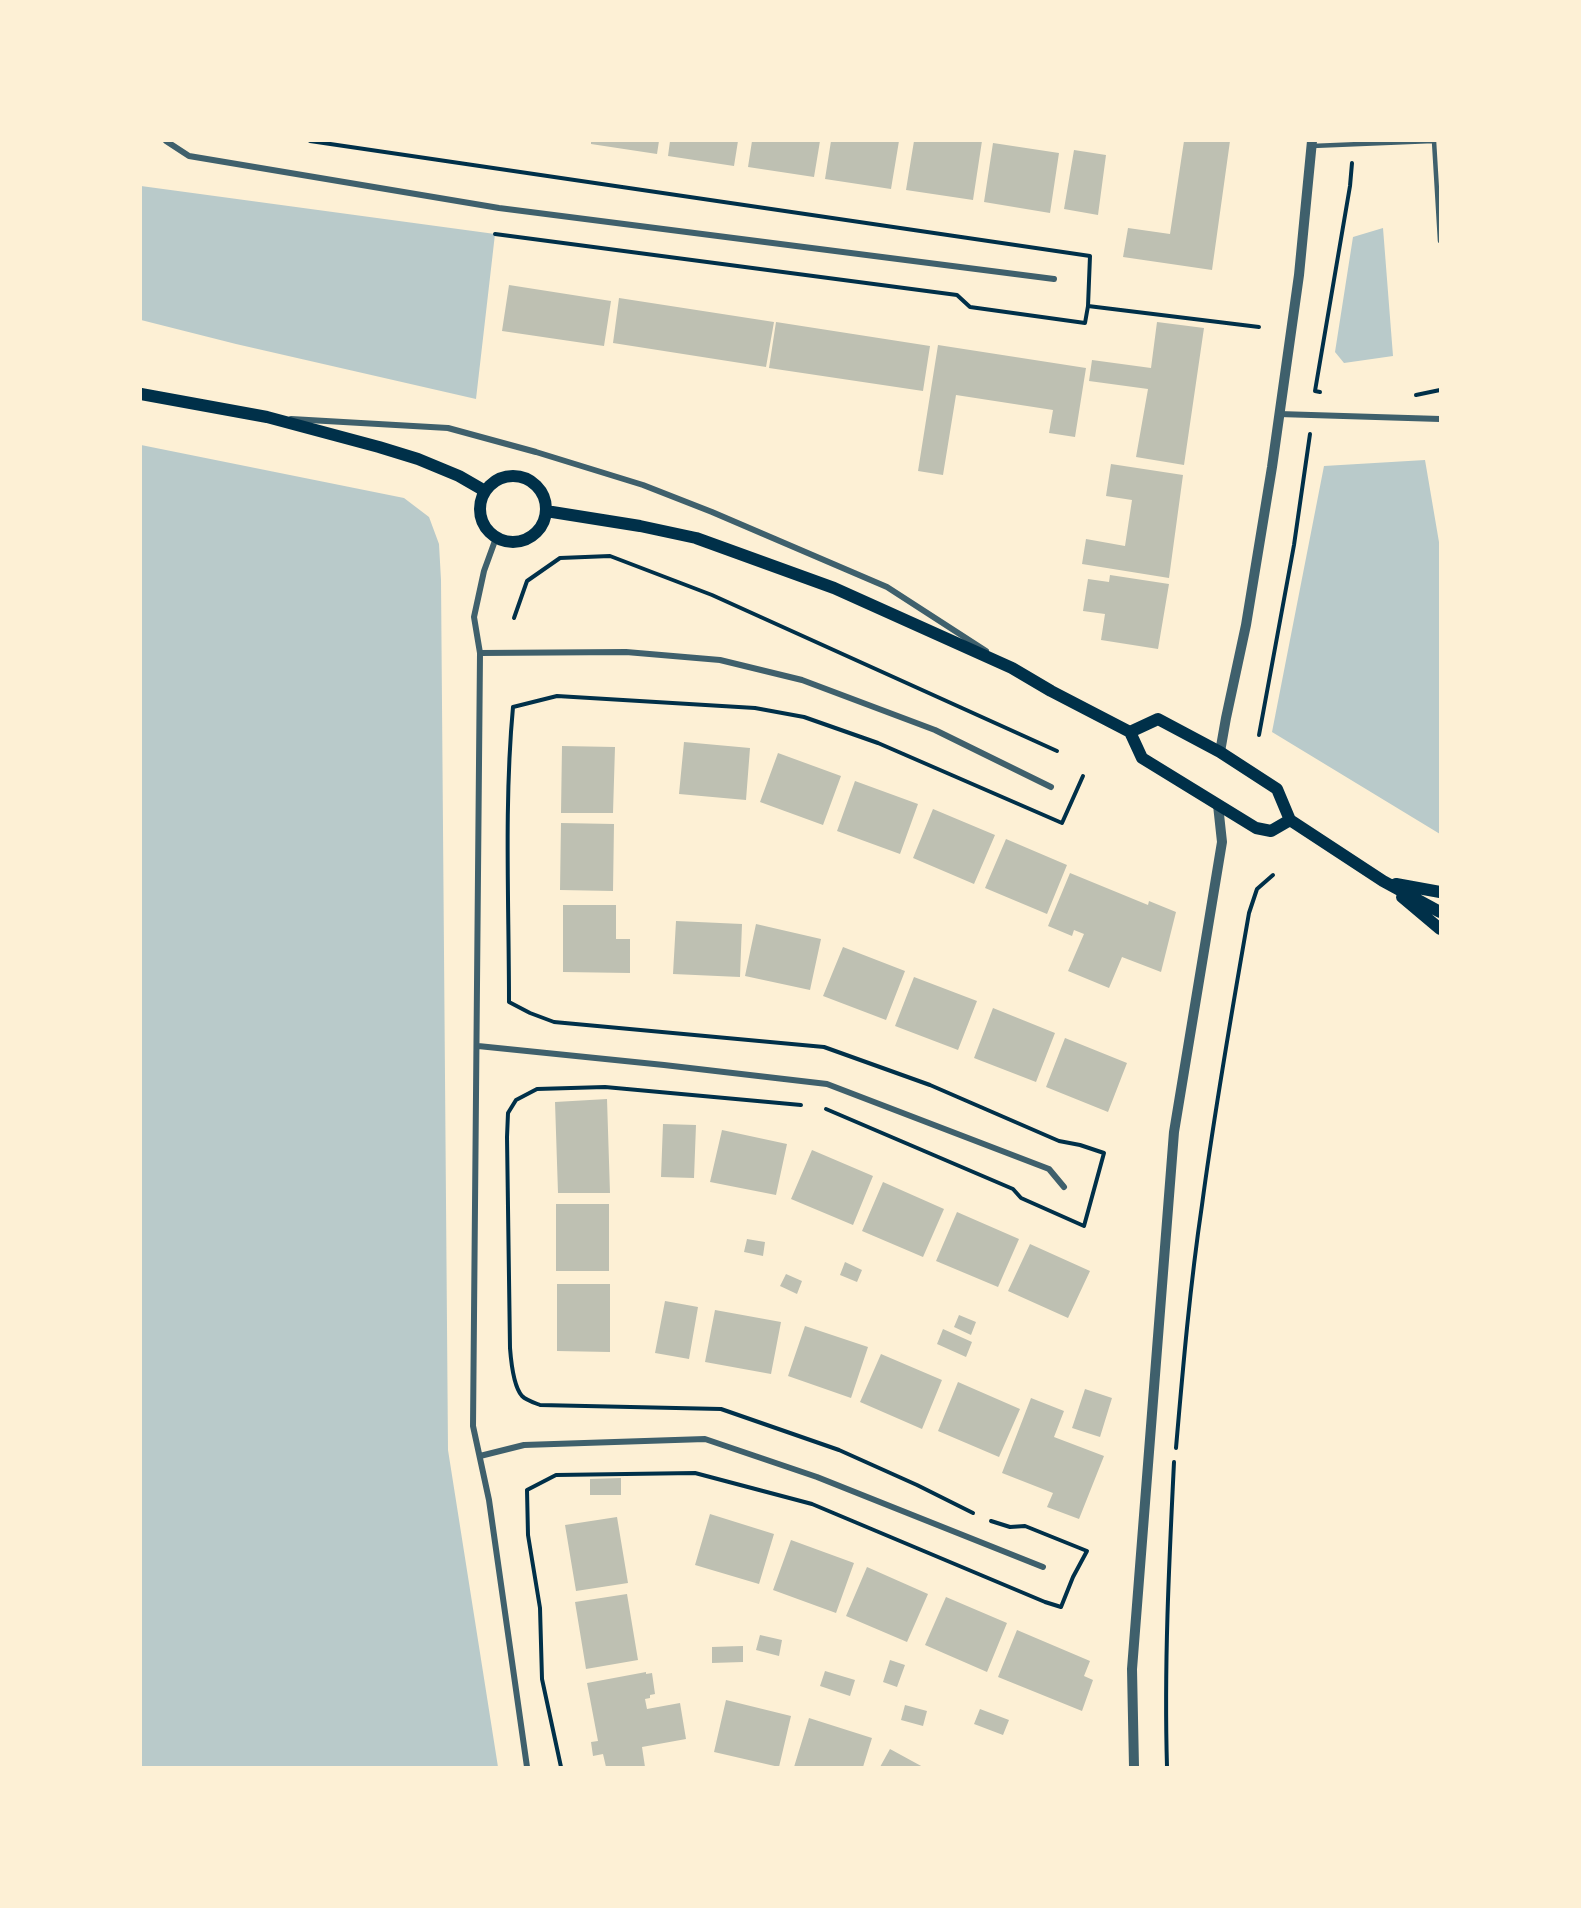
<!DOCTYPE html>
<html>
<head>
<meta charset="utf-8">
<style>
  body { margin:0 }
  #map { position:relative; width:1581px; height:1908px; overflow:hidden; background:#fdf0d5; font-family:Lora,serif }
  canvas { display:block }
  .frame { position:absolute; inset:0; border:142px solid #fdf0d5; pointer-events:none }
</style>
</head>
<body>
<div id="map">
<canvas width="1581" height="1908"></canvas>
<div class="frame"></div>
</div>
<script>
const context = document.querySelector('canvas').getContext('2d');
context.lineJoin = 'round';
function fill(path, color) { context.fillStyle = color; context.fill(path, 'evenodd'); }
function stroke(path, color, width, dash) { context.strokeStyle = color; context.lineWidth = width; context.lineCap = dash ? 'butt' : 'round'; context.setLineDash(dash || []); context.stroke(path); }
const green = new Path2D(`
  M141,186L495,234L476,399L236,344L141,320Z
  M1383,228L1393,356L1344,363L1335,352L1353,237Z
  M141,445L404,498L429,517L439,544L441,580L448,1450L498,1767H141Z
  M1425,460L1440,548V834L1272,732L1324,466Z`);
const building = new Path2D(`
  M591,141H659L657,154L591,144Z
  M670,141H738L734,166L668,156Z
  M752,141H820L814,177L748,167Z
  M831,141H899L891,189L825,179Z
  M914,141H982L973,200L906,190Z
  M1184,141H1230L1212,270L1123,257L1128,228L1170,234Z
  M993,143L1059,153L1050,213L984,202Z
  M1074,150L1106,155L1098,215L1064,209Z
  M509,285L611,301L604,346L502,331Z
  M619,298L774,322L766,367L613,343Z
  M776,322L930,346L923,391L769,368Z
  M1157,322L1204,328L1184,465L1136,457L1148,389L1089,381L1092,360L1151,368Z
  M938,345L1086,368L1075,437L1049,433L1053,410L956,395L943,475L918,471Z
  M1111,464L1183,475L1169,578L1082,564L1086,539L1125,546L1132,500L1106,496Z
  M1110,575L1169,584L1158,649L1101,640L1105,614L1083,611L1088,579L1109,582Z
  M684,742L750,748L746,800L679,794Z
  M562,746L615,747L613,813H561Z
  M778,753L841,776L823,825L760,802Z
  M855,781L918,804L900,854L837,831Z
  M933,809L995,835L974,884L913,858Z
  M561,823L614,824L613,891L560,890Z
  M1006,839L1067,865L1047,914L985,888Z
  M1070,873L1148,905L1149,901L1176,912L1161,972L1122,957L1109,988L1068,971L1084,934L1074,930L1072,936L1048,926Z
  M563,905H616V939H630V973L563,972Z
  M676,921L742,924L740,977L673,974Z
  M756,924L821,939L810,990L745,976Z
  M843,947L905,971L886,1020L823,996Z
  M914,977L977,1001L958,1050L895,1026Z
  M993,1008L1055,1033L1036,1082L974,1058Z
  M1065,1038L1127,1063L1108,1112L1046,1087Z
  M607,1099L610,1193H558L555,1102Z
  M663,1124L696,1125L694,1178L661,1177Z
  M722,1130L787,1144L776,1195L710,1182Z
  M812,1150L873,1176L853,1225L791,1199Z
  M883,1182L944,1209L923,1257L862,1231Z
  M556,1204H609V1271H556Z
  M957,1212L1019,1239L998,1287L936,1261Z
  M747,1239L765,1242L763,1256L744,1252Z
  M1030,1244L1090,1271L1068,1318L1008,1291Z
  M845,1262L862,1270L857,1282L840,1275Z
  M786,1274L802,1281L797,1294L780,1286Z
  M557,1284H610V1352L557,1351Z
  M665,1301L698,1307L689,1359L655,1353Z
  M715,1310L781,1322L771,1374L705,1362Z
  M959,1315L976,1322L971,1335L954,1327Z
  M805,1326L868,1347L851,1398L788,1376Z
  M943,1329L972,1342L966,1357L937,1344Z
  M881,1354L942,1380L922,1429L860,1402Z
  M958,1382L1020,1409L999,1457L938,1431Z
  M1085,1389L1112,1398L1100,1437L1072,1428Z
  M1031,1398L1064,1411L1054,1437L1104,1456L1079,1519L1047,1507L1053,1493L1002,1473Z
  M621,1478V1495H590V1479Z
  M710,1514L774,1534L759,1584L695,1565Z
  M617,1517L628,1583L576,1591L565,1525Z
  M791,1540L854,1563L836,1613L773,1590Z
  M867,1567L928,1594L907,1642L846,1616Z
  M627,1594L638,1660L586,1669L575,1602Z
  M946,1597L1007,1623L987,1672L925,1645Z
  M1017,1630L1090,1661L1084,1676L1093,1680L1082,1711L998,1677Z
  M760,1635L782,1640L779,1656L756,1650Z
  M743,1646V1662L712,1663V1647Z
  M890,1660L905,1665L897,1687L883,1682Z
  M825,1671L855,1680L850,1696L820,1686Z
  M646,1672V1674L652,1673L655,1694L650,1695V1698L645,1699L647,1709L680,1703L686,1739L642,1747L645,1767H606L603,1754L593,1756L591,1742L598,1741L587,1683Z
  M726,1700L791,1716L779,1767L714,1752Z
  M905,1705L927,1711L923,1726L901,1720Z
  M980,1709L1009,1720L1003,1735L974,1724Z
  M809,1718L872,1738L863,1767H794Z
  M890,1749L923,1767H880Z`);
const path = new Path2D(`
  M310,141L1090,256L1088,306
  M495,234L957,295L970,307L1085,323L1088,306L1259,327
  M1320,392L1315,391L1350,186L1352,163
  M1416,395L1440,390
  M514,618L527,581L560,558L610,556L712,595L1057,751
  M1259,735L1294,545L1310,434
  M801,1105L605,1087L537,1089L516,1100L508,1113L507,1137L510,1348C511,1361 513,1386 522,1396C526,1400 535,1403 540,1405L721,1409L839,1450L917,1485L973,1513
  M826,1109L1013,1189L1021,1198L1084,1226L1104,1153L1080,1145L1059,1141L930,1085L824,1047L554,1022L530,1013L509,1002C509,904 504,804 513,707L557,696L755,708L804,717L878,743L1062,823L1083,776
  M1176,1448C1183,1367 1190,1286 1202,1205C1215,1107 1232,1010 1249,913L1257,889L1273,875
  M561,1767L542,1679L540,1608L528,1535L527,1490L556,1475L695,1473L812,1504L1045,1602L1061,1607L1073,1577L1087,1551L1025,1526L1010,1527L991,1521
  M1167,1767C1164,1665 1169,1564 1174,1462`);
const service = new Path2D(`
  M1434,141L1440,241
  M1312,146L1433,141`);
const minor = new Path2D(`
  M166,141L189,156L499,208L1054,279
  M1279,414L1440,419
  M291,419L448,428L536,452L643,485L712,512L887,587L986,651
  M496,538L484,571L474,617L480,653L473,1426L489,1500L527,1767
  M480,653L626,652L720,660L802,680L935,730L1051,787
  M478,1046L664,1065L827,1084L1049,1169L1064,1187
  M480,1456L524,1445L705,1439L817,1477L1043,1567`);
const tertiary = new Path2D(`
  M1220,752L1226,718L1246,625L1272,467L1299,275L1312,141
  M1134,1767L1132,1669L1174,1132L1222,842L1218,805`);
const secondary = new Path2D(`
  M141,394L267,417L379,447L418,459L459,476L485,491
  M480 509a33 33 0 1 1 66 0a33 33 0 1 1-66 0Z
  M546,511L640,526L696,538L834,588L1012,668L1051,691L1130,732L1142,758L1256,828L1271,831L1290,820
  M1130,732L1158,719L1220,752L1277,789L1290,820L1383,881L1440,912
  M1396,884L1440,892
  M1402,897L1440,929`);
fill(green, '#b9caca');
fill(building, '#bec0b2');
stroke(path, '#003049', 4);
stroke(service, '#3f606c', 4.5);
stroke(minor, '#3f606c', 6);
stroke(tertiary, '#3f606c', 10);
stroke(secondary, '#003049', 12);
</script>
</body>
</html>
